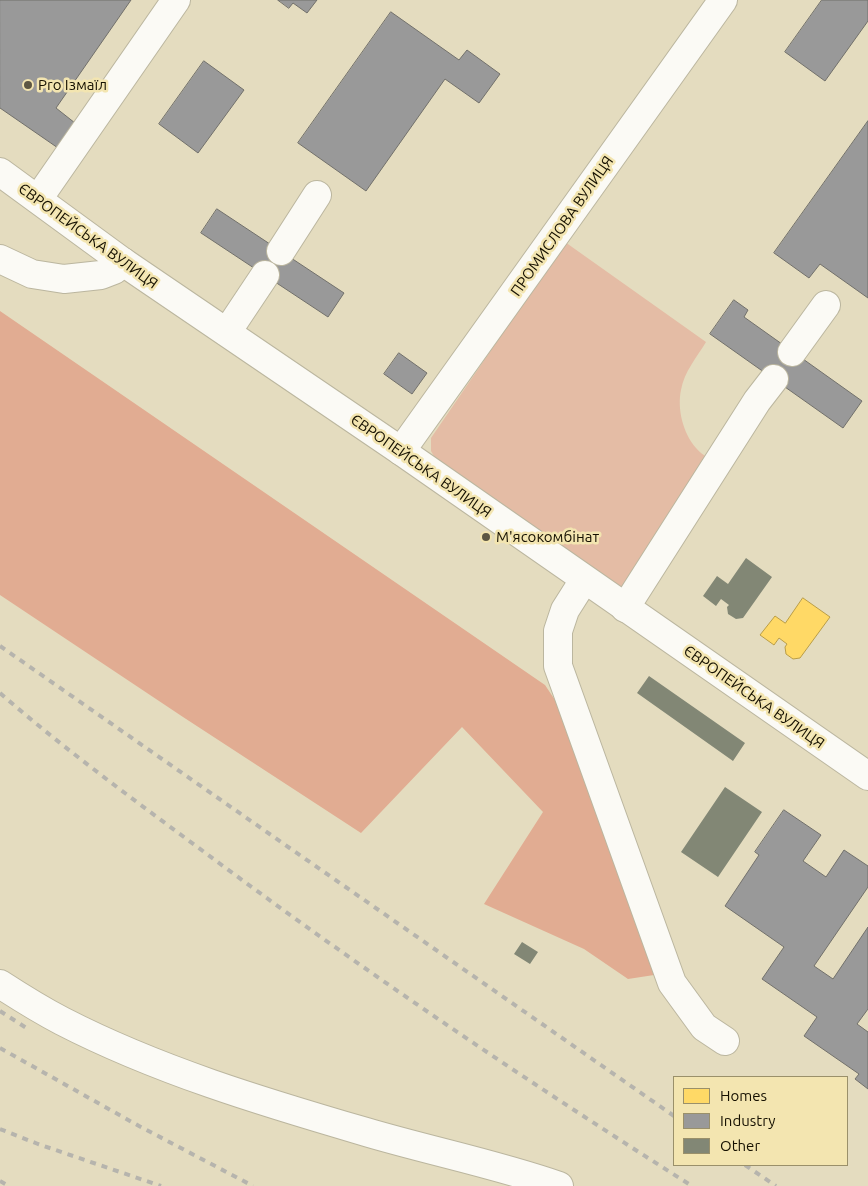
<!DOCTYPE html>
<html>
<head>
<meta charset="utf-8">
<style>
  body { margin:0 }
  #map { position:relative; width:868px; height:1186px; overflow:hidden; background:#e4dcbf; font-family:Ubuntu,sans-serif }
  canvas { display:block }
  .legend { position:absolute; left:673px; top:1076px; width:175px; height:90px; box-sizing:border-box; background:#f3e5b0; border:1px solid #9a906a; margin:0; padding:6px 9px; list-style:none; font-size:15px; color:#151000 }
  .legend li { display:flex; align-items:center; gap:10px; height:25px }
  .legend b { width:25px; border:1px solid #9a906a }
</style>
</head>
<body>
<div id="map">
<canvas width="868" height="1186"></canvas>
<ul class="legend">
<li><b style="height:14px;background:#ffd966"></b>Homes</li>
<li><b style="height:14px;background:#999"></b>Industry</li>
<li><b style="height:14px;background:#828775"></b>Other</li>
</ul>
</div>
<script>
const context = document.querySelector('canvas').getContext('2d');
context.lineJoin = 'round';
function fill(path, color) { context.fillStyle = color; context.fill(path, 'evenodd'); }
function stroke(path, color, width, dash) { context.strokeStyle = color; context.lineWidth = width; context.lineCap = dash ? 'butt' : 'round'; context.setLineDash(dash || []); context.stroke(path); }
function write(font, color, halo, rows, align = 'center') {
  context.font = font + ' Ubuntu,sans-serif'; context.lineWidth = 5; context.setLineDash([]); context.textBaseline = 'middle'; context.strokeStyle = halo; context.fillStyle = color; for (const [text, x, y, turn = 0] of rows) {
    context.save(); context.translate(x, y); context.rotate((+turn || 0) * Math.PI / 180); context.textAlign = isNaN(turn) ? turn : align; if (halo) context.strokeText(text, 0, 0); context.fillText(text, 0, 0); context.restore();
  }
}
const green = new Path2D(`
  M565,242L706,342C697,357 684,372 681,390C677,409 683,433 696,448C699,452 704,455 708,458L622,591L435,458L431,451V438Z`);
const forest = new Path2D(`
  M0,311L545,685L555,700L644,878L666,937L654,975L628,979L584,949L484,904L543,812L462,727L361,833L183,717L0,595Z`);
const homes = new Path2D(`
  M803,598L830,617L800,658L793,659L786,654L785,647L787,644L779,638L774,645L760,635L775,616L785,623Z`);
const industry = new Path2D(`
  M0,0H131L56,108L75,123L58,148L0,108Z
  M278,0H317L307,13L293,3L289,8Z
  M822,0H868V21L825,81L785,52Z
  M391,12L459,60L467,50L500,74L479,103L445,79L366,191L298,143Z
  M204,61L244,90L198,153L159,124Z
  M868,121V298L820,264L809,278L774,253Z
  M217,209L344,293L328,317L201,233Z
  M734,300L748,310L744,317L862,401L843,428L710,334Z
  M399,353L427,373L412,394L384,374Z
  M784,810L821,835L803,861L826,877L844,850L868,866V887L814,966L833,979L868,927V1009L857,1024L868,1032V1089L855,1079L859,1074L804,1036L817,1017L762,979L784,947L725,906L759,855L755,852Z`);
const building = new Path2D(`
  M746,558L772,577L743,618L736,619L728,614L727,607L729,605L721,599L716,606L703,596L717,576L728,584Z
  M649,676L745,743L733,761L637,693Z
  M725,787L762,812L718,877L681,852Z
  M522,942L538,952L530,964L514,954Z`);
const minor = new Path2D(`
  M38,199L176,0
  M281,251L317,195
  M0,259L32,274L64,279L101,275L114,270L123,262
  M227,332L265,275
  M792,352L826,305
  M401,451L723,0
  M584,580L565,610L558,631V666L672,983L704,1027L725,1041
  M625,608L757,401L774,379
  M0,984C20,997 41,1010 62,1021C157,1070 263,1102 366,1132C430,1151 496,1164 559,1186`);
const major = new Path2D(`
  M0,172L123,262L401,451L868,776`);
const rail = new Path2D(`
  M0,646L674,1116
  M0,693C70,754 145,808 219,863C373,977 531,1084 692,1186
  M0,1011L28,1029
  M0,1048L139,1126L253,1186
  M0,1129L38,1144L161,1186
  M745,1165L776,1186
  M0,1181L9,1186`);
const markers = [
  [28,85,5,"#5d5743"],
  [486,537,5,"#5d5743"]
];
const poiNames = [
  ["Pro Ізмаїл",38,85],
  ["М'ясокомбінат",496,537]
];
const streetNames = [
  ["ПРОМИСЛОВА ВУЛИЦЯ",562,226,-55],
  ["ЄВРОПЕЙСЬКА ВУЛИЦЯ",88,236,36],
  ["ЄВРОПЕЙСЬКА ВУЛИЦЯ",421,466,35],
  ["ЄВРОПЕЙСЬКА ВУЛИЦЯ",754,697,35]
];
fill(green, '#e4bca5');
fill(forest, '#e1ac92');
fill(homes, '#ffd966');
stroke(homes, '#b99d47', 1);
fill(industry, '#999');
stroke(industry, '#71706b', 1);
fill(building, '#828775');
stroke(minor, '#bbb69f', 30);
stroke(major, '#bbb69f', 30);
stroke(minor, '#fbfaf5', 28);
stroke(major, '#fbfaf5', 28);
stroke(rail, '#b6b4ad', 4, [6, 6]);
for (const [x, y, r, color] of markers) { const dot = new Path2D(); dot.arc(x, y, r, 0, 2 * Math.PI); context.fillStyle = color; context.fill(dot); stroke(dot, '#f3e5b0', 2); }
write('15px', '#151000', '#f3e5b0', poiNames, 'left');
write('15px', '#151000', '#f3e5b0', streetNames);
</script>
</body>
</html>
